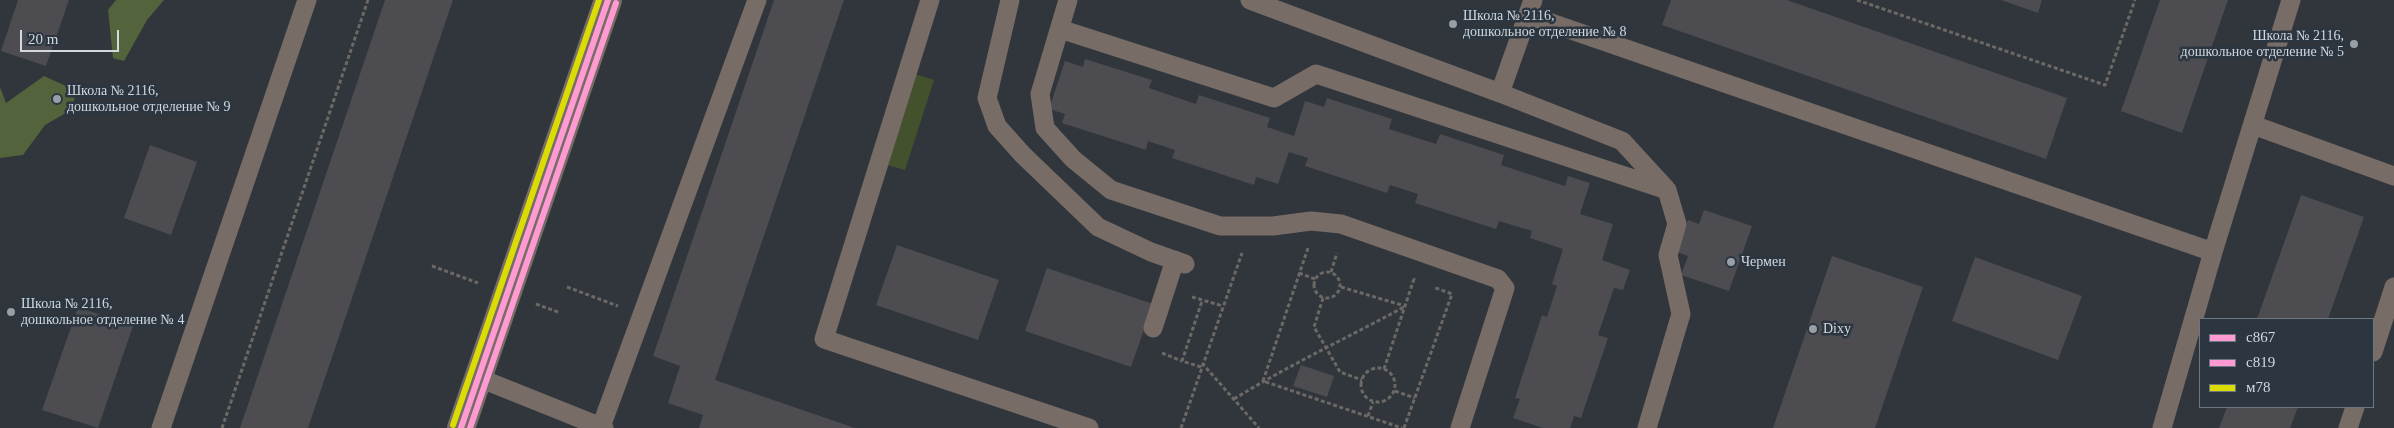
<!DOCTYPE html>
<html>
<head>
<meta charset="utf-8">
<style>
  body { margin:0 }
  #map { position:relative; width:2394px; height:428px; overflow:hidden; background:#30363b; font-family:"Times New Roman",serif }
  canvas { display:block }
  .legend { position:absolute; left:2199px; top:318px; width:175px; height:90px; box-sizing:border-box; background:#2b3640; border:1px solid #6e7780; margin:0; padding:6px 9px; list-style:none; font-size:15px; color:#d2d8df }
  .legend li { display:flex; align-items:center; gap:10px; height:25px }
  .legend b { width:25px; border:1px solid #6e7780 }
  .scale { position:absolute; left:20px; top:30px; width:99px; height:22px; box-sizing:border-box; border:2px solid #d2d8df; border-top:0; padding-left:6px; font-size:15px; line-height:18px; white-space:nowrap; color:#d2d8df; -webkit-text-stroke:4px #2b3640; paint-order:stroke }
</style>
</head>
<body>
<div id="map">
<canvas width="2394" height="428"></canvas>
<ul class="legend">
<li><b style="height:6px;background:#ff9ad2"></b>с867</li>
<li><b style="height:6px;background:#ff9ad2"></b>с819</li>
<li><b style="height:6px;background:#dbdc04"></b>м78</li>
</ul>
<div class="scale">20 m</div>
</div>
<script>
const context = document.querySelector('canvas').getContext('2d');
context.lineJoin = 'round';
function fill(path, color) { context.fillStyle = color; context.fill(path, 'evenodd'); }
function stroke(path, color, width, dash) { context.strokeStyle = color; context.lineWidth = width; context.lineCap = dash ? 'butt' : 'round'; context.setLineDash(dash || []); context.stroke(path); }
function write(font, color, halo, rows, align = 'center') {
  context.font = font + ' "Times New Roman",serif'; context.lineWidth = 5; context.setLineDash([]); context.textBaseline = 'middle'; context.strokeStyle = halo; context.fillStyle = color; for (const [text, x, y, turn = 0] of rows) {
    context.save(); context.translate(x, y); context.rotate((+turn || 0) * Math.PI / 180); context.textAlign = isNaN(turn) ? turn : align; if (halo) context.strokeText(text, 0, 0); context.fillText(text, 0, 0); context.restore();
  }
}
const green = new Path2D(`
  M915,74L934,80L905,170L887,165Z`);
const forest = new Path2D(`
  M116,0H164L147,20L124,61L113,58L108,10Z
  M44,76L77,91L71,110L45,125L23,155L0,158V87L6,103Z`);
const building = new Path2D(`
  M18,0H69L46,66L1,51Z
  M385,0H453L308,428H240Z
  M774,0H844L715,380L855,428H699L703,415L668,403L680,366L653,356Z
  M1671,0H1787L2067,98L2046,159L1662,25Z
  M2001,0H2042L2038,13Z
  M2160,0H2228L2182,133L2121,111Z
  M1085,59L1152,80L1149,88L1196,104L1199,95L1270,118L1267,127L1294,136L1305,101L1324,107L1327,98L1392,119L1389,129L1436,144L1440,134L1504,155L1501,165L1565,186L1568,176L1590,183L1580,214L1613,224L1602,260L1630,270L1623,290L1614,288L1598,335L1608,338L1581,418L1574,416L1570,428H1543L1513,418L1520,399L1515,398L1542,315L1547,317L1557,286L1552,284L1563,249L1530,238L1532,231L1499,221L1496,229L1415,203L1418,194L1390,185L1387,193L1305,166L1308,158L1289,152L1278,184L1256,177L1254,185L1172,158L1175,150L1148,141L1146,150L1062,123L1065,114L1049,109L1065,61L1083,67Z
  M150,145L197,162L171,235L124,218Z
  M2301,195L2364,217L2328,319H2257Z
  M1704,210L1752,226L1729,291L1681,275L1688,256L1677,252L1688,220L1699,224Z
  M897,245L999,280L978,340L876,305Z
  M1832,256L1923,287L1875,428H1773Z
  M1975,257L2082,296L2058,360L1952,321Z
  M1047,268L1153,304L1131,367L1025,331Z
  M78,307L133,326L98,428L42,410Z
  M1301,365L1334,376L1327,397L1293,386Z
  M2227,407H2298L2290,428H2219Z`);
const path = new Path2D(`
  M1857,0L2105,85L2135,0
  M1308,248L1263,381L1402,428
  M432,266L478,283
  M1314 285a13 13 0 1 1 26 0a13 13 0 1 1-26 0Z
  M1331,272L1337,253
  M1299,273L1315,279
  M567,287L618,306
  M1341,287L1405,306
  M1192,297L1223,306
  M1323,298L1314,327L1340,372L1362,380
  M536,304L558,312
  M1162,353L1182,361
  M1202,363L1259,428
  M1201,367L1182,361L1202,301
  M1361 385a17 17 0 1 1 34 0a17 17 0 1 1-34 0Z
  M1384,369L1414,279H1412
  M1395,391L1415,398
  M1234,399C1289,365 1347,338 1404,307
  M1368,416L1373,402
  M222,428L368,0
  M1181,428L1242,253
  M1404,428L1452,294L1433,287`);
const lane = new Path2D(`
  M930,0L824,339L1089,428
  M1010,0L987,98L997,126L1023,155L1098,227L1151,252L1185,264
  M1068,0L1040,94L1045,128L1073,159L1111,190L1220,226H1273L1311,221L1341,224L1498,279L1505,288L1460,428
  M1250,0L1500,93L1533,0
  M1528,15L2213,252L2291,0
  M1060,29L1274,98L1316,74L1667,190
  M1500,93L1622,141L1667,190L1677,224L1668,255L1681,314L1647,428
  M2253,125L2394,176
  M1153,328L1175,260
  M2373,352L2394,287
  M479,378L604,428
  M601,427L757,0
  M161,428L307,0
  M2162,428L2213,252
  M2348,428L2355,407`);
const street = new Path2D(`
  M461,428L608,0`);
const bus1 = new Path2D(`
  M461,428L608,0`);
const bus2 = new Path2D(`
  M470,428L616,3`);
const bus3 = new Path2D(`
  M453,425L599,0`);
const markers = [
  [1453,24,5,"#999fa6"],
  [2354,44,5,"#999fa6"],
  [57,99,5,"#999fa6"],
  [1731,262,5,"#999fa6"],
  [11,312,5,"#999fa6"],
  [1813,329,5,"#999fa6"]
];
const poiNames = [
  ["Школа № 2116,",1463,16],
  ["дошкольное отделение № 8",1463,32],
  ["Школа № 2116,",2344,36,"right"],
  ["дошкольное отделение № 5",2344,52,"right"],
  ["Школа № 2116,",67,91],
  ["дошкольное отделение № 9",67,107],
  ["Чермен",1741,262],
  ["Школа № 2116,",21,304],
  ["дошкольное отделение № 4",21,320],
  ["Dixy",1823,329]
];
fill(green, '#43522c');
fill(forest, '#53633c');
fill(building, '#4c4c51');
stroke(path, '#6c6866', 3, [4, 2.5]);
stroke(lane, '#776c66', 19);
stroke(street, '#776c66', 28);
stroke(bus1, '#ff9ad2', 6);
stroke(bus2, '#ff9ad2', 6);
stroke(bus3, '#dbdc04', 6);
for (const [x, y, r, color] of markers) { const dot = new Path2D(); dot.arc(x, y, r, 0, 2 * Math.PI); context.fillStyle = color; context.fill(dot); stroke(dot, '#2b3640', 2); }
write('14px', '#d2d8df', '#2b3640', poiNames, 'left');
</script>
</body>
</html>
